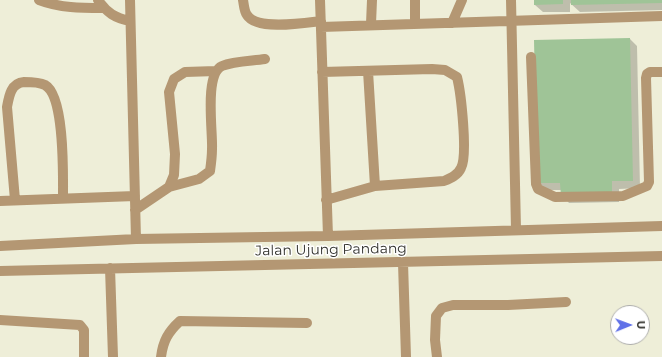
<!DOCTYPE html>
<html>
<head>
<meta charset="utf-8">
<style>
  body { margin:0 }
  #map { position:relative; width:662px; height:357px; overflow:hidden; background:#f7f7e9; font-family:Montserrat,sans-serif }
  canvas { display:block }
  .north { position:absolute; left:610px; top:305px; width:40px; height:40px; box-sizing:border-box; background:#fff; border:1px solid #adadab; border-radius:50%; rotate:89deg; font-size:11px; font-weight:700; line-height:16px; text-align:center; color:#33332e }
  .north::after { content:''; display:block; margin:auto; width:14px; height:18px; background:#6071e8; clip-path:polygon(50% 0,100% 100%,50% 72%,0 100%) }
</style>
</head>
<body>
<div id="map">
<canvas width="662" height="357"></canvas>
<div class="north">U</div>
</div>
<script>
const context = document.querySelector('canvas').getContext('2d');
context.lineJoin = 'round';
function fill(path, color) { context.fillStyle = color; context.fill(path, 'evenodd'); }
function stroke(path, color, width, dash) { context.strokeStyle = color; context.lineWidth = width; context.lineCap = dash ? 'butt' : 'round'; context.setLineDash(dash || []); context.stroke(path); }
function write(font, color, halo, rows, align = 'center') {
  context.font = font + ' Montserrat,sans-serif'; context.lineWidth = 3; context.setLineDash([]); context.textBaseline = 'middle'; context.strokeStyle = halo; context.fillStyle = color; for (const [text, x, y, turn = 0] of rows) {
    context.save(); context.translate(x, y); context.rotate((+turn || 0) * Math.PI / 180); context.textAlign = isNaN(turn) ? turn : align; if (halo) context.strokeText(text, 0, 0); context.fillText(text, 0, 0); context.restore();
  }
}
const built = new Path2D(`
  M0,0H662V357H0ZM618,313H642V337H618Z`);
const shadow = new Path2D(`
  M535,0H662V10L580,12L570,3V12H543L535,5Z
  M630,39L637,46L640,188L619,189V202L569,203L562,195L561,190H546L538,183Z`);
const building = new Path2D(`
  M534,0H563V4L534,5Z
  M571,0H662V3L571,5Z
  M630,38L633,181H612V194L561,196L560,183H537L534,40Z`);
const minor = new Path2D(`
  M39,0C60,8 81,8 103,8
  M98,0C107,13 115,18 130,21
  M130,0L136,239
  M243,0C244,5 244,11 247,15C257,31 304,23 321,21
  M320,0L328,236
  M415,0V24
  M511,0L516,229
  M452,23L462,0
  M371,24L372,0
  M321,27L662,16
  M531,57L536,184L538,189L555,197L623,196L647,186L649,182L646,78L647,74L650,72H662
  M368,71L375,186
  M322,72L432,69L445,70L457,77C461,93 468,155 461,168C458,175 451,178 444,181L375,186L326,200
  M169,187L199,179L210,171C211,164 212,156 212,149C213,132 204,74 222,66C234,61 252,61 265,59
  M15,200L7,107C9,96 11,83 24,82C31,82 39,82 45,85C65,96 63,176 63,198
  M0,201L135,196
  M135,210L169,187L174,175L175,154L169,92L174,79L185,72L216,71
  M0,246L136,239L328,236L662,226
  M403,263L406,357
  M110,268L113,357
  M0,271L662,256
  M0,320L80,325L84,330V357
  M161,357C163,341 168,332 180,321L307,323
  M437,357L435,340L436,316L442,308L453,305H508L566,302`);
const streetNames = [
  ["Jalan Ujung Pandang",331,250,-1]
];
fill(built, '#eeeed8');
fill(shadow, '#0003');
fill(building, '#9fc497');
stroke(minor, '#b49773', 10);
write('14px', '#33332e', '#fff', streetNames);
</script>
</body>
</html>
